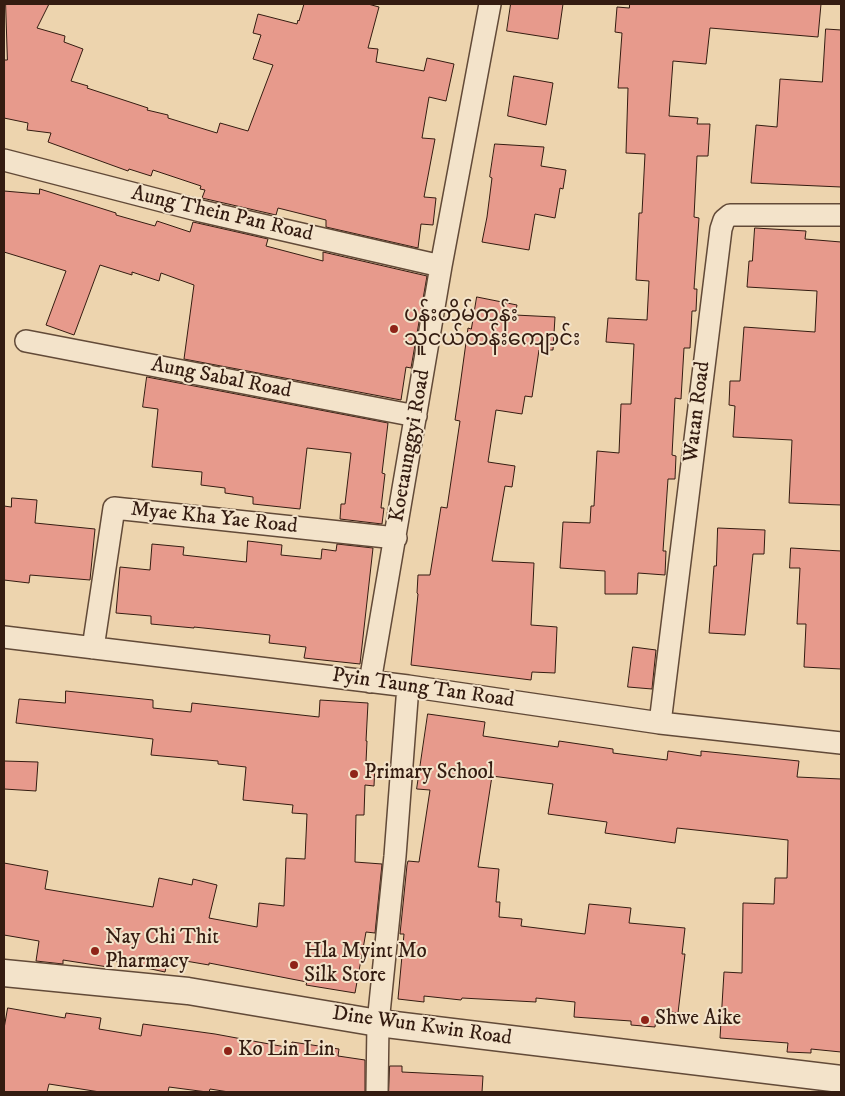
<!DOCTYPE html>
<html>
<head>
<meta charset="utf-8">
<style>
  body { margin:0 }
  #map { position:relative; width:845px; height:1096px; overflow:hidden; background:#edd4ae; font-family:"IM FELL DW Pica",serif }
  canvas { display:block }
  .frame { position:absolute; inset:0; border:5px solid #341c11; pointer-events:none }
</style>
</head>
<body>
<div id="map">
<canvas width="845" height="1096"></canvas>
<div class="frame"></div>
</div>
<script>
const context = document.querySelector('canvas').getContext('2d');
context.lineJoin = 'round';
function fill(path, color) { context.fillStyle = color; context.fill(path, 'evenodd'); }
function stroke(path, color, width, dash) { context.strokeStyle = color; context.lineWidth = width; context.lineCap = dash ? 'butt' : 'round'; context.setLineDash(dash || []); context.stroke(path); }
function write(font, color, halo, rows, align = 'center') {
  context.font = font + ' "IM FELL DW Pica","Noto Sans Myanmar",serif'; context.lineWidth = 4; context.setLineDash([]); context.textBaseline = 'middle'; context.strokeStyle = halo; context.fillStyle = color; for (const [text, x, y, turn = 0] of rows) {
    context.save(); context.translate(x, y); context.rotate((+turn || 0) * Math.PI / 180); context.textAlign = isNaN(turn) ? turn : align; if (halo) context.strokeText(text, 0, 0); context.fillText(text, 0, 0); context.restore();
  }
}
const building = new Path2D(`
  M6,4H49L37,28L65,36L64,42L83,49L71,81L88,86L87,88L148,108L147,110L168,115V118L217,133L220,123L248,131L273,65L253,59L261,35L253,33L258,14L297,24L298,20L299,21L304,4H368L379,7L368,48L378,49L376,62L424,71L427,58L454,64L446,101L429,97L422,138L435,139L424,197L436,198L433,225L421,224L418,248L326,227V220L278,208L276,215L202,198L205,190L200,189L201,186L153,170L151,176L129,169L128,171L48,142L51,133L27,130L28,123L4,118V60H7Z
  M511,4H563L558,39L507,31Z
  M630,4H821L818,37L710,28L706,64L673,61L669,116L698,118L697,124H710L708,156H697L694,217L699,218L694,289H697L696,311H692L690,348H684L681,399L675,398L672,455L676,456L675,479H668L663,551H666L665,575L638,573L637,594H605V571L560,568L563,522L590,523L591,506H594L597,451L619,453L621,404H631L634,344L606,342L608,318L647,320L649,281L636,280L639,213H642L645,154L626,153L628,88H618L622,33L615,32L617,7L629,8Z
  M826,29L841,30V187L751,183L756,125L777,127L780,79L822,82Z
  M514,76L553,83L546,125L508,116Z
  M495,144L544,147L541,166L566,170L563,189L560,188L555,218L535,214L529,250L482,242L487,217L492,178L490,177Z
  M40,189L116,213V215L155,226L157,221L190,232L193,222L268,239L266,246L323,261V252L427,276L411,368L406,367L401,400L184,359L194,285L161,273L159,281L132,272V275L100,265L74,335L46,325L66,271L4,252V191L39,194Z
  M755,228L806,231L805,239L841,242V505L789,503L792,440L733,437L735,406L729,405L730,381H740L744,327L815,332L817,291L747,287L749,261H752Z
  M477,297L517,305L515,315L555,317L553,350H539L532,397L525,396L522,414L496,410L488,462L515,466L512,487L505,486L492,561L534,563L531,625L557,627L555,673L532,672L531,680L411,665L418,594L417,593L418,575H430L441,507L447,508L460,421L455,420L460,386L468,328L471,329Z
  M147,377L388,423L382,473L385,474L381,508H384L382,524L340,519L341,504H345L351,453L307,448L300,509L253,504V497L225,493V488L201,485L202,472L152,467L158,409L143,407Z
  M12,498L37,500L35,523L95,529L90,580L30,575L29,583L4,580V506L11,507Z
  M718,528L765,530L764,554H753L745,635L709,633L714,566H716Z
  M248,541L282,545L281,555L321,559L322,549L336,551L337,544L373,548L360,664L304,658L306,647L269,643L270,635L194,627V628L151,624V616L116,613L120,567L150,570L152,544L184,547L183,555L246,562Z
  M791,548L841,551V669L804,667L806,624H797L800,568H790Z
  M633,647L656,650L652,689L628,687Z
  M66,691L153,700V708L191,712L192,703L319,717L320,700L368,703L366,741H367L366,762L375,763L374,786L365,785L364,815H356L355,862L382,864L375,933L366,932L355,993L306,985L307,982L209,963V965L168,958L165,972L109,960L108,967L63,960V964L36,961L39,941L4,935V863L48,871L45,889L153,907L159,878L192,885L193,879L217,885L209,918L257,927L259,903L284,906L286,858L305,859L307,814L292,813L293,805L243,800L246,767L218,764V761L151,755L153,739L16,723L19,699L65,703Z
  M428,714L485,722L483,736L558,747L559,741L613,749V753L667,760L668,751L701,756V751L799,761L797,777L841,779V1052L811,1049V1053L787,1052L788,1043L720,1038L724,972L742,973L743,903L774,904L775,878H787L788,840L677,828L675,843L605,833L607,822L548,814L553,784L492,776L478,867L499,869L496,902H500L499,917L522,919L521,926L585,934L589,904L631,908L629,923L685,928L682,954H685L678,1013L657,1010L655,1027L631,1025V1021L574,1017L575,1002L536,998V1002L462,998L461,1000L424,996V1002L398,999L404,934H400L407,865L408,861L419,862L430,790L417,789Z
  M4,761L38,762L36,791L4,789Z
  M8,1008L65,1018L66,1013L101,1018L99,1029L141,1036L143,1024L215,1034L291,1048L292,1042L339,1049L338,1056L365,1060V1092H229L210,1089L209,1092H207L169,1087L168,1092H100L49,1084L47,1092H4V1029Z
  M390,1066H402V1072L483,1076L482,1092H389Z`);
const minor = new Path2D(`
  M4,160L201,211L441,266
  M26,341L416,416
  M4,637L408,686L660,723L841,743
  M93,648L114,508L396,538
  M370,682L441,266L490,4
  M660,723L721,229L724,220L730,215H841
  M377,1092L378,1023L395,856L408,686`);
const tertiary = new Path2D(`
  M4,973L188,991L378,1023L841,1079`);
const markers = [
  [394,329,5,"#8f2418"],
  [354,774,5,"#8f2418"],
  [95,951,5,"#8f2418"],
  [294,965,5,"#8f2418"],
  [645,1020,5,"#8f2418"],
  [228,1051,5,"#8f2418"]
];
const streetNames = [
  ["Aung Thein Pan Road",222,215,13],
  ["Aung Sabal Road",221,379,11],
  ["Watan Road",698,412,-83],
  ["Koetaunggyi Road",411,446,-80],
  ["Myae Kha Yae Road",214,519,6],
  ["Pyin Taung Tan Road",423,689,8],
  ["Dine Wun Kwin Road",422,1027,8]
];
const poiNames = [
  ["ပန်းတိမ်တန်း",404,317],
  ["သူငယ်တန်းကျောင်း",404,341],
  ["Primary School",364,774],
  ["Nay Chi Thit",105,939],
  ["Pharmacy",105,963],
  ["Hla Myint Mo",304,953],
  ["Silk Store",304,977],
  ["Shwe Aike",655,1020],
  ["Ko Lin Lin",238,1051]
];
fill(building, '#e79a8c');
stroke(building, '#341c11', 1);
stroke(minor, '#624a38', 24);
stroke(tertiary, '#624a38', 29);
stroke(minor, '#f3e3ca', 21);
stroke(tertiary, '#f3e3ca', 26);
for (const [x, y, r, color] of markers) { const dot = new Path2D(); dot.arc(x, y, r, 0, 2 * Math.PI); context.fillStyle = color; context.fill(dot); stroke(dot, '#f3e3ca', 2); }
write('21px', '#341c11', '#f3e3ca', streetNames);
write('21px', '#341c11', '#f3e3ca', poiNames, 'left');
</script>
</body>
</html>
